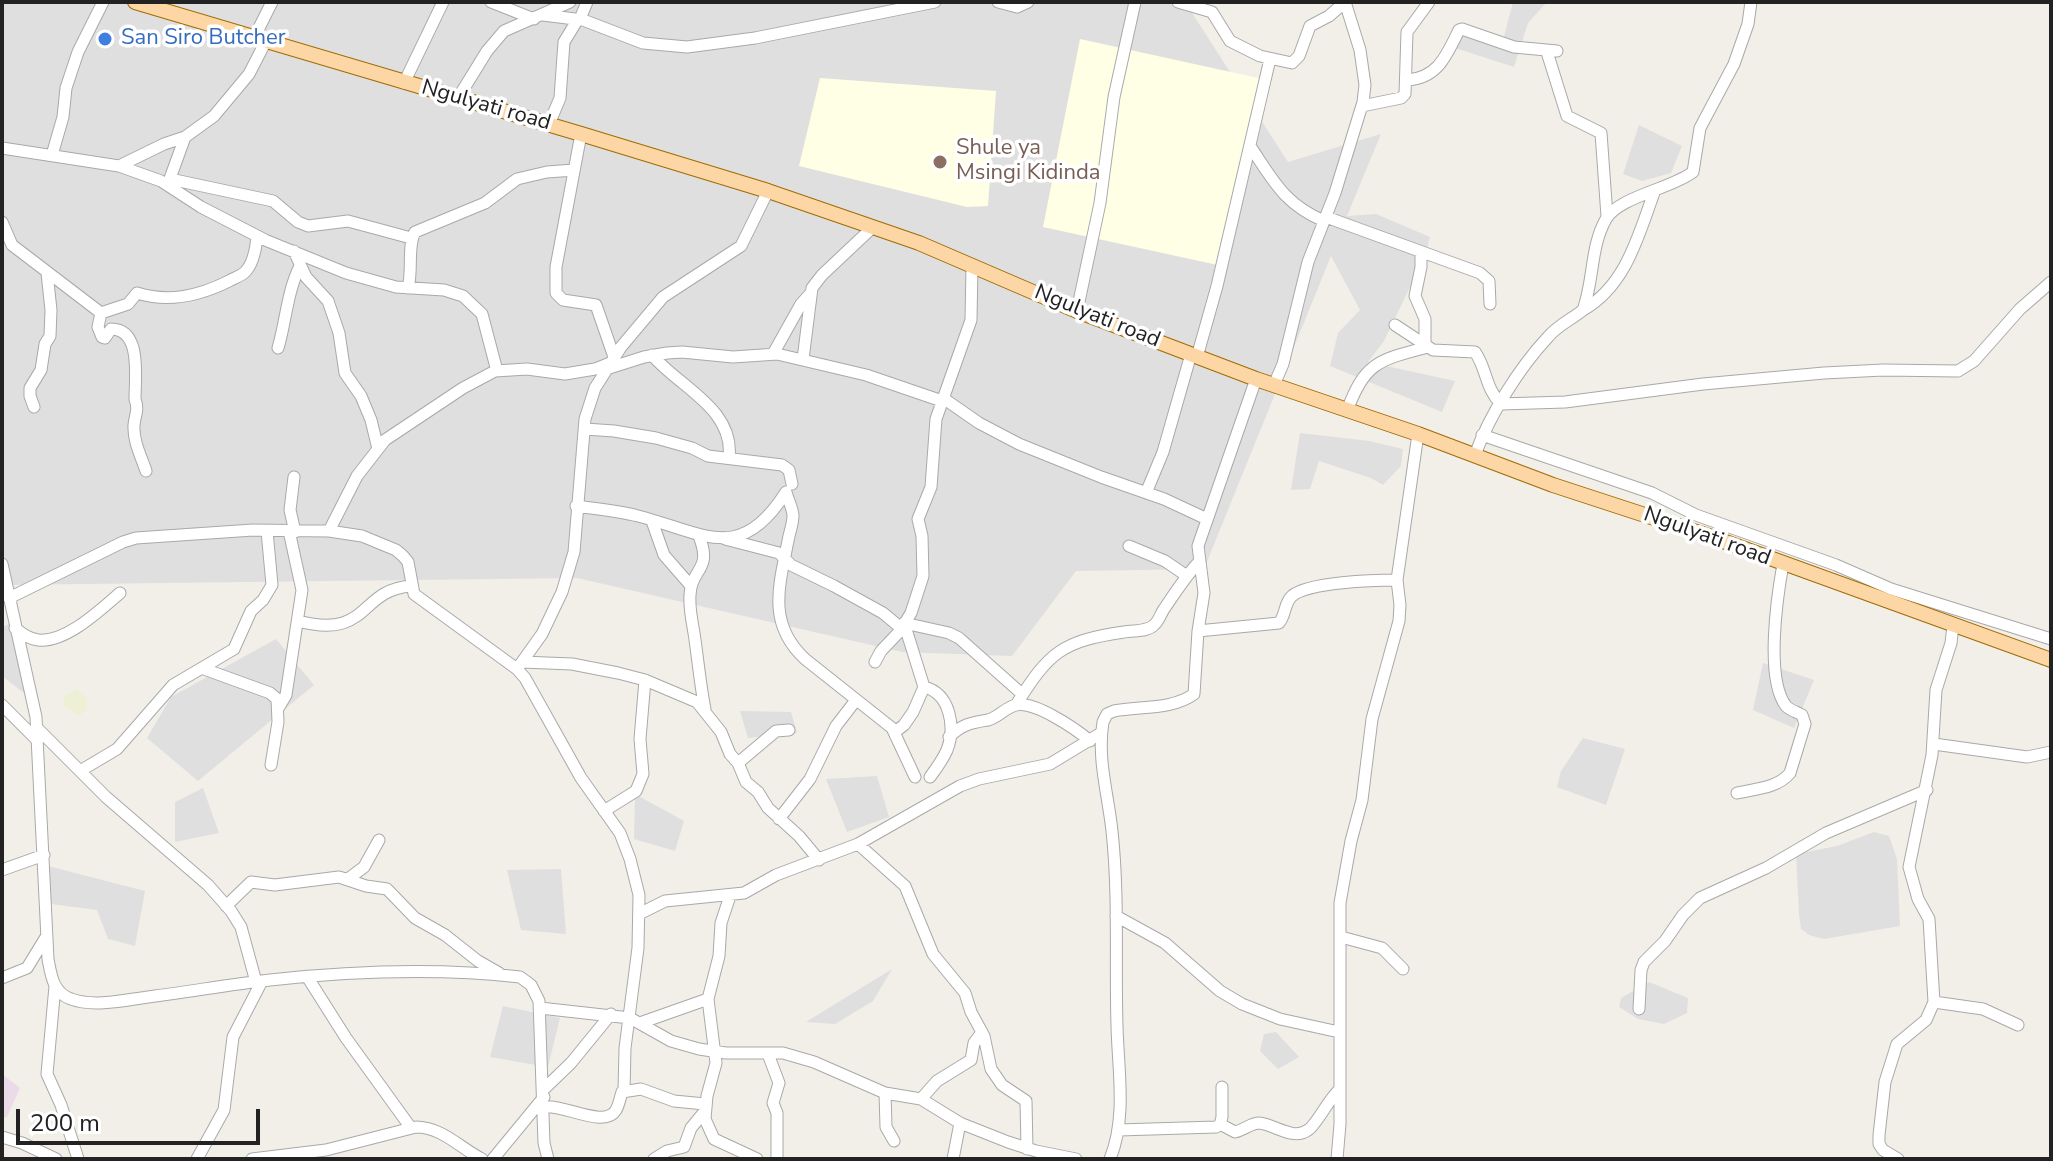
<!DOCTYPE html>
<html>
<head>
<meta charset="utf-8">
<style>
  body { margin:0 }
  #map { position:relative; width:2053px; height:1161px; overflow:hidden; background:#f2efe9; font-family:"Nunito Sans",sans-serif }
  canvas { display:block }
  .frame { position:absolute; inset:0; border:4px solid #222; pointer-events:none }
  .scale { position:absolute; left:16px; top:1109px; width:244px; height:36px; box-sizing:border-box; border:4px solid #222; border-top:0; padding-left:10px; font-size:24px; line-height:28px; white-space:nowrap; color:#222; -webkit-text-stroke:6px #fff; paint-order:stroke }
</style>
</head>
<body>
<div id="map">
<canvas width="2053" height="1161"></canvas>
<div class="frame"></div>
<div class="scale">200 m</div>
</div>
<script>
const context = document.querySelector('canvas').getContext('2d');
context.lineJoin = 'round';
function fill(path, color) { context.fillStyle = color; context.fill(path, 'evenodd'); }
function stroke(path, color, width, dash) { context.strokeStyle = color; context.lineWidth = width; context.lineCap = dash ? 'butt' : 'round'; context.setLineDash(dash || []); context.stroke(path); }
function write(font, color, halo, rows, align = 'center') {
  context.font = font + ' "Nunito Sans",sans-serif'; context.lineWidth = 7; context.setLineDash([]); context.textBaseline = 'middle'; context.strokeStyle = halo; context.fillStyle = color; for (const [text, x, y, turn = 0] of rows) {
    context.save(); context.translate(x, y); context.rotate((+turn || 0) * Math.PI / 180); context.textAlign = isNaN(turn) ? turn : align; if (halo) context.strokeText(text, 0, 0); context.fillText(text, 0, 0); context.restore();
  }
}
const residential = new Path2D(`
  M2,2H1185L1288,162L1381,134L1347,216L1376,214L1430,237L1424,258L1384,341L1368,362L1455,381L1442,412L1330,366L1338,333L1360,310L1331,256L1204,569L1076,571L1012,656L902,652L577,578L2,585Z
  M1513,2H1547L1528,23L1514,67L1449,46L1454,30L1502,44Z
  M1639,125L1682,146L1671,173L1642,181L1623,174Z
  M1300,433L1369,441L1403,449L1401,466L1383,485L1371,478L1319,461L1310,489L1291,490Z
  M11,623L29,697L2,676V627Z
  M276,639L314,685L198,781L147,738L171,697Z
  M1763,663L1814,680L1794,728L1753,710Z
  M740,711L791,712L797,733L748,738Z
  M1583,738L1625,749L1606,805L1557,787L1561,771Z
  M877,776L889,817L847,832L826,779Z
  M203,788L219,833L175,842V802Z
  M635,794L684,821L675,851L634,839Z
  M1874,832L1889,836L1897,859L1900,926L1824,939L1809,935L1801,929L1799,914L1796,854L1837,846Z
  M40,864L145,891L135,946L108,939L97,910L51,904Z
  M561,869L566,934L521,930L507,870Z
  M892,969L873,1001L835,1024L806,1022Z
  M1649,982L1688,998L1687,1013L1664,1024L1638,1019L1619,1007L1621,998Z
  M503,1006L560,1018L548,1067L490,1057Z
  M1276,1032L1299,1057L1278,1069L1260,1051L1264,1034Z`);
const industrial = new Path2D(`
  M2,1074L20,1088L7,1117L2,1118Z`);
const education = new Path2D(`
  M1080,39L1272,81L1227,267L1043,227Z
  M820,78L996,91L988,206L967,207L799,166Z`);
const farmland = new Path2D(`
  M77,689L87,699V710L78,716L63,705L65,696Z`);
const minor = new Path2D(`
  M491,2L534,19
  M998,2L1017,7L1028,2
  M1178,2L1212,12L1230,41L1260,56L1292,63L1299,56L1310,26L1329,16L1345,2
  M543,15L583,20L643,43L687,47L755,38L935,2
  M580,19L587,2
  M254,38L272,2
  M1547,52L1567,116L1601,133L1607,216
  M1407,80C1438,78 1446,56 1459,30L1462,29L1514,47L1557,51
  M404,83L443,2
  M458,98L487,51L504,31L570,2
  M1362,106L1401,98L1405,94L1407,32L1429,2
  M549,124L560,98L564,42L578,19
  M581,134L556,267V293L563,300L596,305L614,357
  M1250,146C1273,180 1284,204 1324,221
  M2,148L119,166L161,181L201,207L265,240L346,273L396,287L444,290L463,296L482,314L497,371
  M52,155L63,117L66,88L78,52L103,2
  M119,166L164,144L185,137L214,116L249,74L266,41
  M170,179L273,201L298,222L308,226L348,221L411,238
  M168,184L185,137
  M1326,217L1480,273L1489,281L1490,304
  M2,222L12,245L101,313L98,327L102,337L105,338L111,329C142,329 135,377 135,399C139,410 135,415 134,425C133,441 141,456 146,471
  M294,251L306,277L328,301L339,333L345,373L361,396L371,420L378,449
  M1421,252V267L1415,296L1425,319V345
  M408,288C413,270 407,246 415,232L485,203L517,179L547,172L574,170
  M1583,310C1627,285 1639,233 1655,190
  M1077,311L1100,203L1114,97L1135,2
  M101,313L128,304L137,293C169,303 199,296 229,281C234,278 241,276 245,272C254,263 256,248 257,236
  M1395,325L1433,350L1475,352C1487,369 1485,388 1501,404L1565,402L1703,384L1824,373L1883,370L1958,371L1974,361L2020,309L2051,282
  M278,348C286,321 287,292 300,266
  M773,354L801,304L810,294
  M652,355C679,387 735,409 729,458
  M1197,357L1217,286L1270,59
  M803,359L812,288L822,275L873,227
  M606,369L644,357L667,353L682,352L733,357L777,354L866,375L942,401
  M1274,385L1283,364L1308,262L1335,193L1363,102L1365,85L1360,50L1345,2
  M943,398L979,423L1019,444L1101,477L1164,499L1207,519
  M34,407L30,396V388L41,370L45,344L50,336L51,310L47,273
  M1347,411C1365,361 1380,360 1428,347
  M585,429L614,431L656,438L692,448L708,456L782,465L789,470L792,484
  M1482,435L1652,493L1696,515L1836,565L1891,589L2051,639
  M1475,455C1489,416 1519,368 1548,337C1557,326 1572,319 1583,310C1594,281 1590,247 1606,219C1618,197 1673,188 1693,172L1700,128L1734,64L1748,24L1751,2
  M294,477L290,510L295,532
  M786,492C788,500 793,509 793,516C793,524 789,534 788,541C779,586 767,624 805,659L892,728L915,777
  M1146,493L1163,452L1191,354
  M576,506C597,509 618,511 638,516C704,533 740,565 786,492
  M652,521L664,555L691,586
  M329,531L357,476L385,440L463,388L495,371L527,369L565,374L595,369L610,363
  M699,536C713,571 691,568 690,595C689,608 692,621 694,633C698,659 700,684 705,709
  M725,539L779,553L791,565L834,586L883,613L901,628
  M1129,546L1165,561L1187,576
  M2,564L36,717L48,959C51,975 53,993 71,999C95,1008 130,999 155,996C194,991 232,984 270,980C352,971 439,968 520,977L531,985L539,1001L544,1143L548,1159
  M9,598L123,542L136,538L253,530L329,531L362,536L396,550L403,556L408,562L414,594L517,669L525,678L581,778L620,833L630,859L639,895L638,948L625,1048L624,1091
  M298,621C370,640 358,590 411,586
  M15,628C22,634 29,639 38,640C66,643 100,610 120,593
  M1198,631L1279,623C1286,615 1284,603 1292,596C1308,582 1375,580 1397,580
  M522,662L572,664L618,673L645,680L697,702L721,732L730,754L738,763L746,782L758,792L768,808L799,836L819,860
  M875,662L881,651L900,631L911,613L923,576L922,536L918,519L931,487L936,419L971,320L972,266
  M204,669L270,693L277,699L278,722L271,765
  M517,669L542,634L562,592L574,552L585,419L595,388L621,347L663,297L741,246L768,191
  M924,687C950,693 956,727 947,750C943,759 936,769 930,777
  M2,705L37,740
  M1016,705C1049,652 1062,641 1124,632C1134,630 1147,632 1154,625C1159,621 1161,613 1164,609C1175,593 1185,577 1198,563
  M279,707L286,695L302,590L289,531
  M38,729L106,797L208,885L231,911L241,927L256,982
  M895,732L904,725L913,712L924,687L904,623L949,633L959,638L1022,694
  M949,737C962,724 971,723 988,720C999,717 1006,707 1016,705C1035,701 1076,729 1090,741
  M1934,744L2027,757L2051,752
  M738,763L776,731L789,730
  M80,771L117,749L173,685L234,649L251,611L263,600L272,585L267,531
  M1737,793C1755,789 1778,788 1790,773L1805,724L1802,715C1797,712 1791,711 1786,706C1765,679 1777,597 1783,564
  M604,811L636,791L643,774L640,739L645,680
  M779,819L810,779L836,726L856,700
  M858,844L905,886L933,954L965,993L971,1012L984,1036L991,1069L1002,1085L1026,1101L1027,1149
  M2,870L44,855
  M348,879L364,867L379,840
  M730,896L721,923L719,956L708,999L716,1063L707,1096L705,1119L714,1139L757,1159
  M226,906L251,882L275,885L339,877L366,886L387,889L415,918L445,935L478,961L499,973
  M641,913L665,901L744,893L776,875L858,844L960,786L979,779L1050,764L1101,733
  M1116,916L1165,943L1220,991L1242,1004L1280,1019L1339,1032
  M1341,937L1382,948L1403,969
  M2,978L27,968L46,937
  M308,978L346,1038L411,1128
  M55,986L47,1074L61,1105L78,1159
  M1934,1002L1983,1009L2018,1025
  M540,1008L630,1018L671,1041L699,1049L726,1053H783L814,1062L885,1093L921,1099L960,1123L1008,1142L1036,1151L1076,1159
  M1639,1009L1641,970L1644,962L1665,941L1683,915L1700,898L1766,868L1826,833L1927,790
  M640,1023L708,999
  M768,1054L779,1083L773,1103L777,1113V1159
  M543,1090L571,1063L611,1014
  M885,1093L886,1127L894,1141
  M921,1099L937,1081L971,1060L974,1043L982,1032
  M544,1107C564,1104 605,1129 616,1110C619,1105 620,1098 622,1092L641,1089L674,1101L705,1104
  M1220,1124L1235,1132C1244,1130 1251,1123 1259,1123C1274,1124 1293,1141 1308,1130C1317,1124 1328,1100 1339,1090
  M1119,1130L1216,1127L1220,1125L1222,1117V1087
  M2,1137L22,1143L56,1159
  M197,1159L224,1110L233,1037L262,981
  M252,1159L326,1150L416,1127C442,1127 460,1148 482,1159
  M493,1159L544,1097
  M654,1159L667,1151L684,1147L691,1128L705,1111
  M953,1159L960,1123
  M1110,1159C1127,1117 1118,1070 1117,1026C1115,961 1119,896 1112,831C1108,794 1097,759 1103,722L1107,714L1114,711C1140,706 1172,710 1194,694L1198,631L1204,593L1198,546L1256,379
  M1337,1159L1340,1124V903L1351,841L1362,800L1372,719L1399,621L1400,605L1397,580L1418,434
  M1898,1159L1883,1150L1879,1144V1135L1885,1082L1897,1044L1926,1020L1934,1002L1929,919L1918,899L1909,867L1932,755L1936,690L1951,643L1953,626`);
const major = new Path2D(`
  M135,2L581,134L768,191L919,243L1077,311L1256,379L1418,434L1553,485L1709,536L2051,660`);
const markers = [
  [105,39,8,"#3f7fe0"],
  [940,162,8,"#8d6e63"]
];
const shopNames = [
  ["San Siro Butcher",121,39]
];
const streetNames = [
  ["Ngulyati road",486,106,16],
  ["Ngulyati road",1097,317,22],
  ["Ngulyati road",1707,537,20]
];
const educationNames = [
  ["Shule ya",956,149],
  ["Msingi Kidinda",956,174]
];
fill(residential, '#e0dfdf');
fill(industrial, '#ebdbe8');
fill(education, '#ffffe5');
fill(farmland, '#eef0d5');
stroke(minor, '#a9a9a9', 13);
stroke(major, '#a06b00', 16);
stroke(minor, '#fff', 11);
stroke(major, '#fcd6a4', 14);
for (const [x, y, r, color] of markers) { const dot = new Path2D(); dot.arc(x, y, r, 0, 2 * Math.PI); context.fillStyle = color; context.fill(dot); stroke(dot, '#fff', 3); }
write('22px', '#366cbe', '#fff', shopNames, 'left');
write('22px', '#222', '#fff', streetNames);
write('22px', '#785e54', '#fff', educationNames, 'left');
</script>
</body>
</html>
